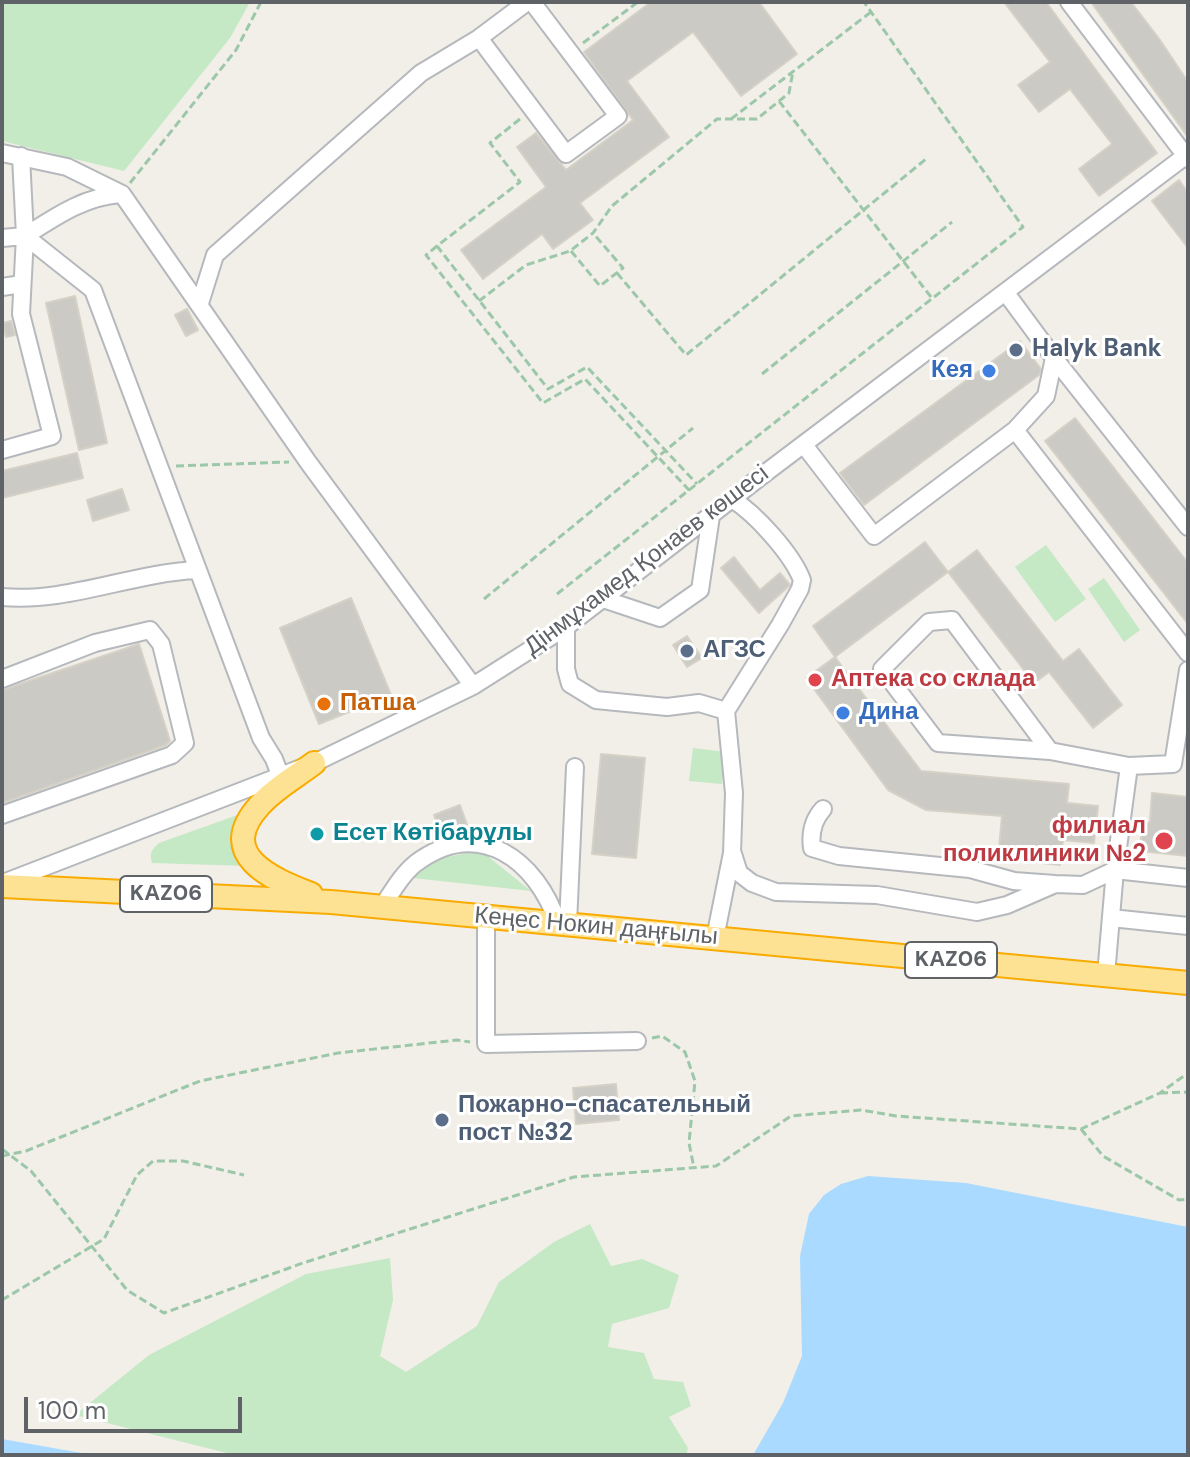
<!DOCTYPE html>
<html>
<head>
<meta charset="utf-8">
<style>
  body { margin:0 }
  #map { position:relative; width:1190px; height:1457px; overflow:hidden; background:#f1efe8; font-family:"DM Sans",sans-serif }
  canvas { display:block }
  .frame { position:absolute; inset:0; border:4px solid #5f6368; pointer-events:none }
  .scale { position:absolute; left:24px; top:1397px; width:218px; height:36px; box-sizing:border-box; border:4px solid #5f6368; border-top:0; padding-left:10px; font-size:24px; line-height:28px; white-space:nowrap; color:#5f6368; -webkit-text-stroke:6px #fff; paint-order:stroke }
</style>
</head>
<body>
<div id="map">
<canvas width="1190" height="1457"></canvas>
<div class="frame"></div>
<div class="scale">100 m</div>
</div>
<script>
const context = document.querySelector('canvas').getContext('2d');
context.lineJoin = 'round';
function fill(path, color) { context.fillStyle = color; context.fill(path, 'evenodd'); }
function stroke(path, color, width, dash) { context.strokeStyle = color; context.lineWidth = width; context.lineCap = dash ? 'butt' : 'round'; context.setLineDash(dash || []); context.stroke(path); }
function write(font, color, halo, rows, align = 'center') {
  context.font = font + ' "DM Sans",sans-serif'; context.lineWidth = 6; context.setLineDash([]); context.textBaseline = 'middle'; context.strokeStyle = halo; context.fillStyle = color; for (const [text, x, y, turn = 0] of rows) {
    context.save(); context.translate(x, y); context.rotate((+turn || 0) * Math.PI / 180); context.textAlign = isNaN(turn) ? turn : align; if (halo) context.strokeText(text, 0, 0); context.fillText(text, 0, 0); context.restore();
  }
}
const green = new Path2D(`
  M250,2L230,38L124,171L2,141V3Z
  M1046,545L1086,599L1055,622L1015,567Z
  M1104,578L1140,630L1124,642L1088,589Z
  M693,748L726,752L722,784L689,781Z
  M246,812L248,866L152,863C149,853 152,849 159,843Z
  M480,850L531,891L413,878L434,860Z
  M590,1224L611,1266L642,1259L679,1275L669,1308L612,1324L608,1347L644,1353L654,1379L683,1382L691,1406L669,1417L688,1448L686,1455H235L75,1415L149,1355L306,1274L390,1258L393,1300L380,1356L406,1372L477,1326L499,1282L554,1242Z`);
const water = new Path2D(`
  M868,1176L966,1183L1188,1227V1455H753L783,1403L802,1356L800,1256L809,1214L824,1195L841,1184Z
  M2,1439L93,1455H2Z`);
const building = new Path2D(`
  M651,2H759L797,54L741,96L693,32L627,81L669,137L580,203L593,220L553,249L542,234L483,279L461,250L546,187L517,147L536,133L566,170L633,120L584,52Z
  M1004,2H1046L1157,153L1099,196L1079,169L1112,144L1070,89L1039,112L1018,85L1050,62Z
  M1091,2H1131L1160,40L1188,82V137Z
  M1179,180L1188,193V248L1152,201Z
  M75,296L107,443L79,450L46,303Z
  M187,309L198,330L186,336L175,315Z
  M11,321L15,335L6,337L3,323Z
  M1020,341L1041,369L1039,375L864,505L840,473Z
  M1075,418L1188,563V624L1045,441Z
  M77,453L83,478L2,498V471Z
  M122,489L129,510L93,521L87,500Z
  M925,542L948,572L835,657L813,626Z
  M977,550L1063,661L1079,649L1122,705L1093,728L1049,672L1034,683L948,572Z
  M734,557L760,590L780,573L790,585L759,613L721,568Z
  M351,598L391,695L319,724L280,628Z
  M687,636L702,658L687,667L673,645Z
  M139,644L170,741L166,745L2,803V690Z
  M835,657L921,771L1069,784L1067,803L1098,806L1094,843L1063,840L1060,865L998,858L1002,816L926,810L888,790L806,678Z
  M601,754L645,758L636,858L592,854Z
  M1152,793L1188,797V856L1140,851L1142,826L1150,822Z
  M460,805L470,833H459L431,841L426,827L437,824L434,815Z
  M616,1084L619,1120L576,1124L573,1088Z`);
const path = new Path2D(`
  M583,43L638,2
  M779,101L931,297
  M520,119L490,143L520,182L437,246L548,389L587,367L697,484
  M731,119L871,12
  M130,183L236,50L261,2
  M437,246L426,255L543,403L585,379L689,490
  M571,251L600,286L623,268L593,233
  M617,273L686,355L926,159
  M479,301L526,265L570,251L593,233L612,206L717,119H757L789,93L793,71
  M762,374L952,222
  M176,466L289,462
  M557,594L1023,227L864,2
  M484,599L693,428
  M652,1038L662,1036L685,1052L695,1081L689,1143L694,1168
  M1160,1093L1188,1092
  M1081,1129L1103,1156L1179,1200L1188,1199
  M2,1149L31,1171L127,1290L164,1313L303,1263L574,1177L716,1166L791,1116L861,1110L896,1116L1081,1129L1160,1093L1188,1073
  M2,1156L26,1151L200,1081L338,1053L457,1040L470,1042
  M2,1300L104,1239L137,1175L153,1161H183L244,1175`);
const minor = new Path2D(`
  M1069,2L1188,159
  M479,38L566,154L618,116L532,2
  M2,153L67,167L122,194L308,462L473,686
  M21,156L25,236L93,290L261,738L274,759L280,775
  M2,238L25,236
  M2,287L22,284
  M1006,293L1054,358L1188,527
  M200,303L215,255L421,73L479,38L527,2
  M1015,430L1188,653
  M804,445L874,536L1015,430L1046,396L1054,358
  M2,450L52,436L21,314L25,236C55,217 83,197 120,194
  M2,597C68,603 131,573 197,570
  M603,599L660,618L700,590L711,516
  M566,627V669L570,684L596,700L667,707L699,703L726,711
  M1188,670L1173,764L1129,766L1115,870L1188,878
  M2,679L95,643L150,630L161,644L185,743L172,755L2,815
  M1050,751L952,620L929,622L882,669L938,743L1050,751L1129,766
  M823,809C813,820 810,833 812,848L839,856L970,869L1014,881L1055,884L1083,885L1115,870L1106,975
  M733,854L739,873L752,883L776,892L877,895L977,912L1007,905L1053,885
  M3,883L314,763L473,686L566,627L768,471L1188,154
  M382,907C392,892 402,874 416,863C479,816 537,860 558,924
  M486,917V1044L637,1041
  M1111,918L1188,926
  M568,924L575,767
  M715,938L732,853L734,793L726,711L780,625L800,589L802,580C792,554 756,514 732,499`);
const highway = new Path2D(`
  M2,886L331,902L1188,983
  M311,894C272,879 214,855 260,805C274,789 297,776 314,763`);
const markers = [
  [1016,350,8,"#5c6f8a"],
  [989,371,8,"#3f7fe0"],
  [687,651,8,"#5c6f8a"],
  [815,680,8,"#e0444e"],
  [324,704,8,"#e8710a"],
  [843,713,8,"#3f7fe0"],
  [317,834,8,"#0f9aa8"],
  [1164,841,10,"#e0444e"],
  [442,1120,8,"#5c6f8a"]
];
const shields = [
  [166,894,92],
  [951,960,92]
];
const shieldNames = [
  ["KАZ06",166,894],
  ["KАZ06",951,960]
];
const serviceNames = [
  ["Halyk Bank",1032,350],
  ["АГЗС",703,651],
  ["Пожарно-спасательный",458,1106],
  ["пост №32",458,1134]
];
const shopNames = [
  ["Кея",973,371],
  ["Дина",859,713,"left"]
];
const streetNames = [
  ["Дінмұхамед Қонаев көшесі",647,561,-37],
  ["Кеңес Нокин даңғылы",596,927,5]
];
const healthNames = [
  ["Аптека со склада",831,680],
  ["филиал",1146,827,"right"],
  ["поликлиники №2",1146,855,"right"]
];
const foodNames = [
  ["Патша",340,704]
];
const cultureNames = [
  ["Есет Көтібарұлы",333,834]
];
fill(green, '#c5e8c5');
fill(water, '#aadaff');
fill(building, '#cccac5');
stroke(building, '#d6d1c6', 2);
stroke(minor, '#b5b8bc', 20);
stroke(highway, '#f9ab00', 26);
stroke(path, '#9cc7a9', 3, [8, 4]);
stroke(minor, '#fff', 16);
stroke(highway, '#fde293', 22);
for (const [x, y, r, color] of markers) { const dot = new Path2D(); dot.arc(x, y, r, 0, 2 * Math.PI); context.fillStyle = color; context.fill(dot); stroke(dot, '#fff', 3); }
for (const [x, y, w] of shields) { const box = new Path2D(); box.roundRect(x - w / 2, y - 18, w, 36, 6); context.fillStyle = '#fff'; context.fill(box); stroke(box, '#5f6368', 2); }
write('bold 22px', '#5f6368', null, shieldNames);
write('bold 24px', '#4e5e75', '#fff', serviceNames, 'left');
write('bold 24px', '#366cbe', '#fff', shopNames, 'right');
write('24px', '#5f6368', '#fff', streetNames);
write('bold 24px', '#be3a42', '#fff', healthNames, 'left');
write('bold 24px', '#c56008', '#fff', foodNames, 'left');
write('bold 24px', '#0d838f', '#fff', cultureNames, 'left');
</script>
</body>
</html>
